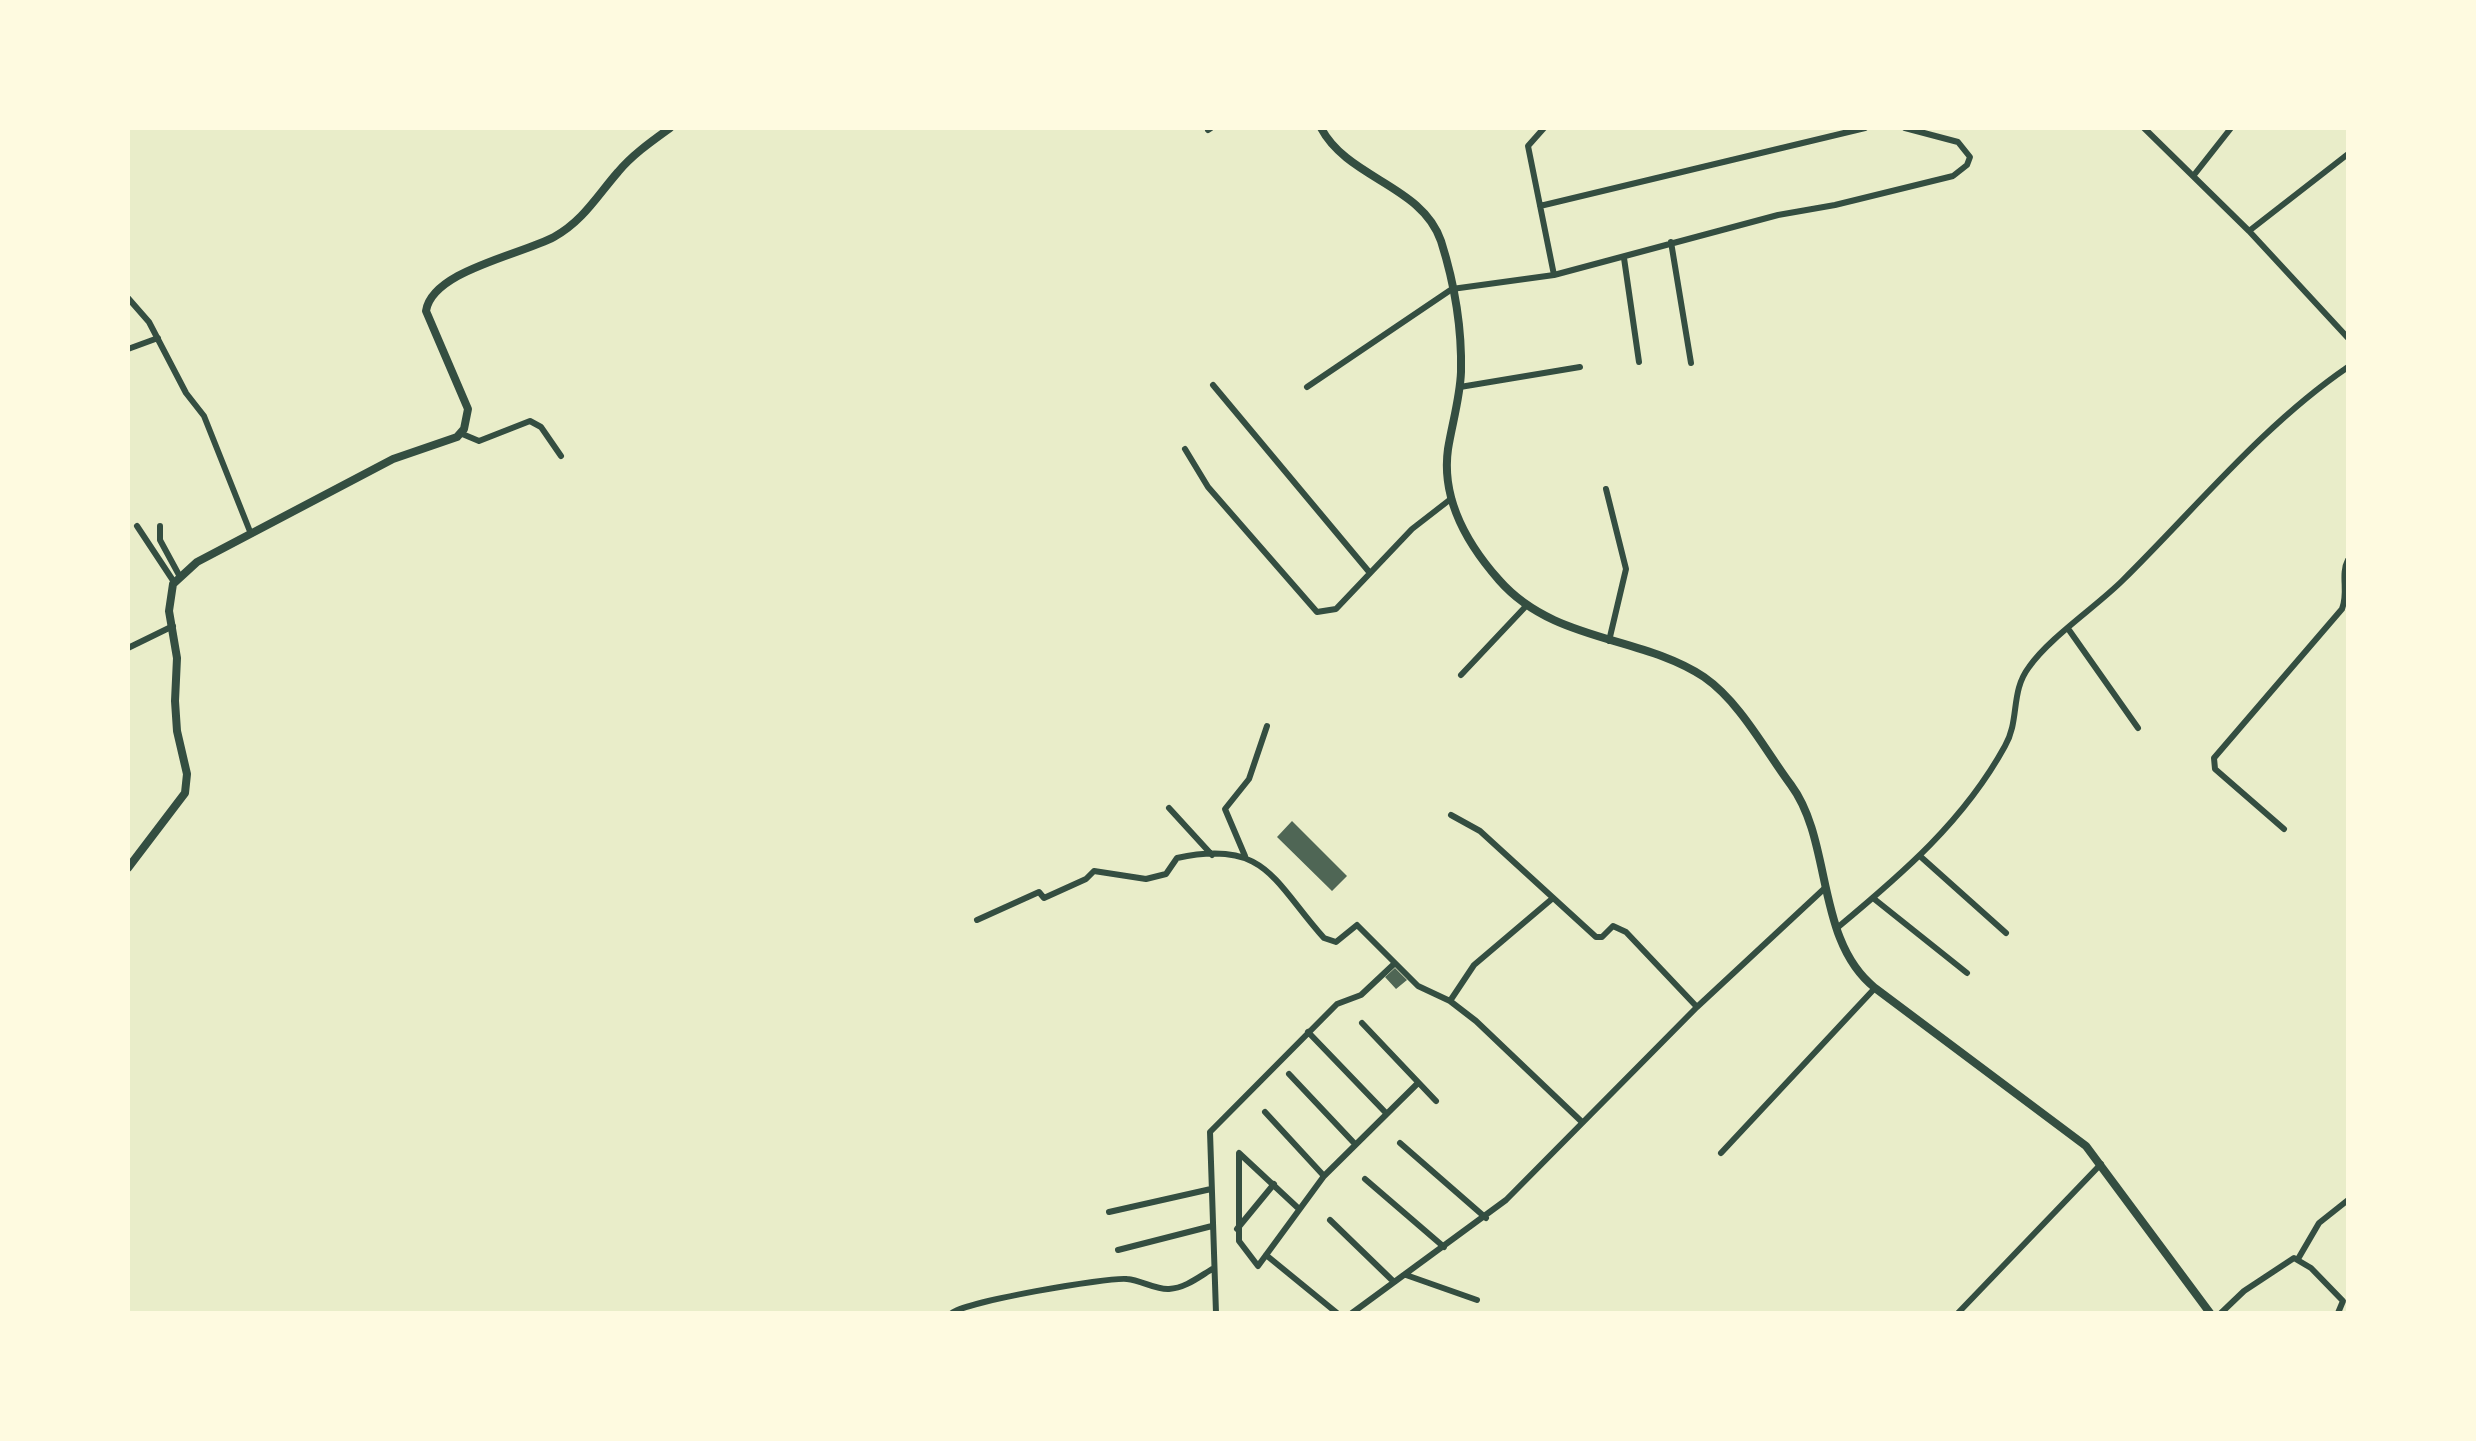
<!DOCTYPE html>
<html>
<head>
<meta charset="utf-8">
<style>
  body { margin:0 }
  #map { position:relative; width:2476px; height:1441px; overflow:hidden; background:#e9edc9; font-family:"Alegreya Sans",sans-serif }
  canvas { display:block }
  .frame { position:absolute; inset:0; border:130px solid #fefae0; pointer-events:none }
</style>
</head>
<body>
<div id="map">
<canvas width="2476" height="1441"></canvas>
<div class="frame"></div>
</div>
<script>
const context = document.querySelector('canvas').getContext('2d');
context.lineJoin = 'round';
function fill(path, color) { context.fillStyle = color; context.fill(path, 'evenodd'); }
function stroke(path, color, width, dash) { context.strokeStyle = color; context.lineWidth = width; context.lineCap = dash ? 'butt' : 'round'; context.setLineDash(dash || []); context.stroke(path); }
const building = new Path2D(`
  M1292,821L1347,876L1332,891L1277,837Z
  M1395,968L1407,980L1396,989L1385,977Z`);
const minor = new Path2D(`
  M1544,128L1528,146L1554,275
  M2144,128L2249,231L2348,338
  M1208,130L1211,128
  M2194,175L2231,128
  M1540,206L1865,128
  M2249,231L2348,154
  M1671,242L1691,363
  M1624,258L1639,362
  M128,298L149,322L186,393L204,416L251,534
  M128,349L158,338
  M1213,385L1370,573
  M1307,387L1452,289L1554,275L1778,215L1835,205L1953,176L1967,165L1970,157L1958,142L1905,128
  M1460,387L1580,367
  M460,433L479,441L530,421L541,427L561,456
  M1185,449L1208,487L1317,612L1336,609L1412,529L1452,498
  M1606,489L1626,569L1609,641
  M137,526L174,582
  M160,526V540L179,575
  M2069,630L2138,728
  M128,648L173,626
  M1461,675L1527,605
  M1169,808L1212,855
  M1451,815L1480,831L1596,937H1602L1613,926L1626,932L1697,1007
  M2284,829L2215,769L2214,758L2342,609C2349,592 2340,575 2348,560
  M1245,856L1225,809L1249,779L1267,726
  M1921,857L2006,933
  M1873,898L1967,973
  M977,920L1039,892L1044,898L1086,879L1094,871L1146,879L1166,874L1177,858C1266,839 1273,881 1324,938L1336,942L1357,925L1418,986L1450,1001L1476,1021L1582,1122
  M1837,928C1902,874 1964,821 2005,746C2020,720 2010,692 2029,667C2050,637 2096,607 2123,580C2196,508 2263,425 2348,367
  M1450,1001L1474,965L1553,898
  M1362,1023L1436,1101
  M1308,1032L1386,1113
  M1289,1074L1355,1144
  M1265,1112L1324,1176
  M1400,1143L1486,1218
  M1721,1153L1875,988
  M1365,1179L1444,1247
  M1298,1208L1239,1153V1241L1258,1266L1324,1176L1417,1084
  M1109,1212L1211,1189
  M1330,1220L1394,1282
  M1237,1229L1274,1184
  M1118,1250L1212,1226
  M1266,1255L1337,1313
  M2298,1259L2319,1223L2348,1200
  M1406,1275L1477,1300
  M952,1313C964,1302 1106,1277 1127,1279C1141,1280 1156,1290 1169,1289C1186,1288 1200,1276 1214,1268
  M1216,1313L1210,1132L1337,1004L1361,995L1394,964
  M1352,1313L1506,1200L1697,1007L1826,887
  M1958,1313L2101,1164
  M2221,1313L2244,1291L2294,1258L2311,1268L2343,1301L2338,1313`);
const tertiary = new Path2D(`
  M1321,128C1348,179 1422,185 1441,241C1454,282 1462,329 1461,372C1460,398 1452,424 1448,449C1441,499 1468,545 1499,580C1554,643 1641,635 1704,677C1740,702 1765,750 1791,785C1833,842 1815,940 1875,988L2086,1146L2210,1313
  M128,868L185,793L187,774L177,731L175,701L177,658L169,611L173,584L197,562L393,459L457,437L464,429L468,409L426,311C432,271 520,255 554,237C583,221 597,196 618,172C632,155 652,141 670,128`);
fill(building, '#4f6655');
stroke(minor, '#344e41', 6);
stroke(tertiary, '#344e41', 8);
</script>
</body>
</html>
